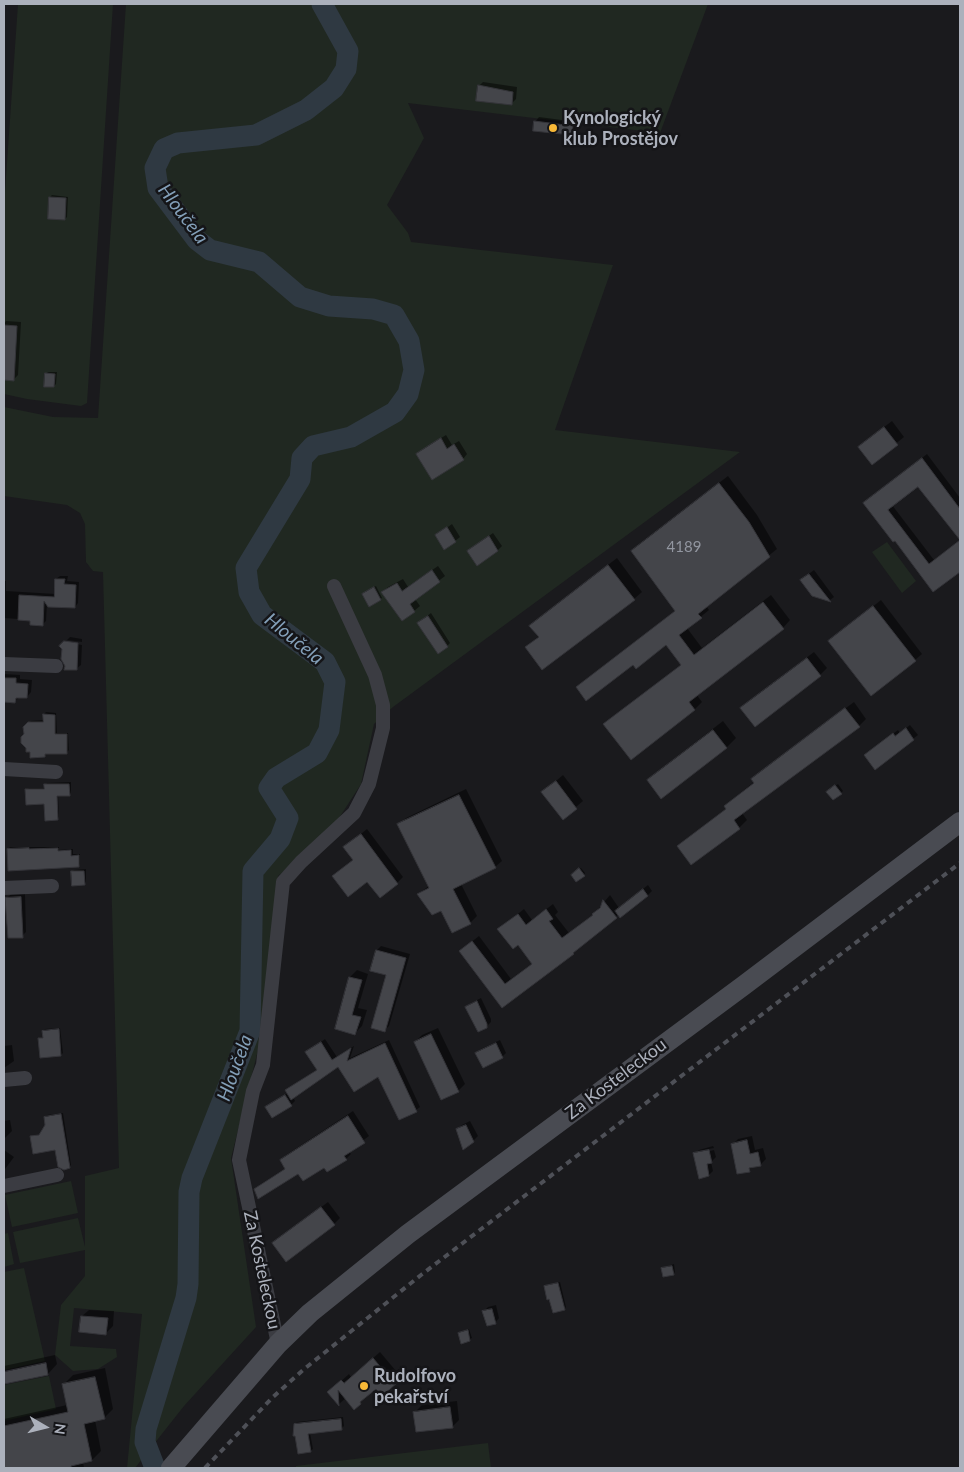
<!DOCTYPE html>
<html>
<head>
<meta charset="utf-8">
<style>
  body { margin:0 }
  #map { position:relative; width:964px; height:1472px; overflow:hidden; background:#1a1a1d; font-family:Lato,sans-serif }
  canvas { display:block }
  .frame { position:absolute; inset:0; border:5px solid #acb1bc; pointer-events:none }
  .north { position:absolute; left:20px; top:1402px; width:50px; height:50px; -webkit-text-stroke:4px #151518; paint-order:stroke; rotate:98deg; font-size:14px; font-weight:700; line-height:20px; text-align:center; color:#acb1bc }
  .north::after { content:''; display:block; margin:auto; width:18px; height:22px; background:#acb1bc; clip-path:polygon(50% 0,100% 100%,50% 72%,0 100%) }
</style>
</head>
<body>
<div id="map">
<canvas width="964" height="1472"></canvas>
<div class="frame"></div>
<div class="north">N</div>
</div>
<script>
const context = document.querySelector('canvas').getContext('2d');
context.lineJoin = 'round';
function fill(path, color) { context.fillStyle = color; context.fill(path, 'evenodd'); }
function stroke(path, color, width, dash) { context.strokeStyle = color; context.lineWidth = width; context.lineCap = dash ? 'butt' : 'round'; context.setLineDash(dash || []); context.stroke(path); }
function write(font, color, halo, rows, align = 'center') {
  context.font = font + ' Lato,sans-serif'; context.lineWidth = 5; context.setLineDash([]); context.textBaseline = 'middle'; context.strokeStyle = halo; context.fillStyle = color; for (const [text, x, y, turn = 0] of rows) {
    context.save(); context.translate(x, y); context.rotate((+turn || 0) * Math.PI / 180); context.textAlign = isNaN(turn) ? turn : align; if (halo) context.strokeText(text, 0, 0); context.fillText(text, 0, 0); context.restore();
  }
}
const green = new Path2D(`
  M18,4H113L87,403L81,406L27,399L4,394V206Z
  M126,4H708L660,133L408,103L424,138L387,205L408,233L411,242L613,265L555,430L740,452L393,707L374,724L361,784L328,835L278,876L262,1034L231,1158L256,1327L184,1406L135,1468H127L142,1314L74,1308L70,1346L116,1349L117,1357L98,1369L73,1371L55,1355L61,1305L85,1276V1250L20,1263L13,1232L78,1218L85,1247V1176L119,1168L103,572L93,571L86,562L85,524L80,513L67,505L4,496V407L53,417L98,418Z
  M887,542L916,581L902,593L872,552Z
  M71,1181L78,1213L12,1227L5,1195Z
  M8,1233L14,1264L4,1267V1234Z
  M24,1268L45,1361L4,1370V1272Z
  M49,1376L56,1409L4,1421V1385Z
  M488,1443L491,1468H296V1466Z`);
const shadow = new Path2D(`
  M483,82L517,87L516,99L511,104L479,86Z
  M539,117L577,122L576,130L571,134L535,122Z
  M52,195L68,197L67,217L65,219L50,197Z
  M6,321L21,322L18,375L13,380L4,379V324Z
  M48,372H57L56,384L54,386L46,374Z
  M892,421L904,437L872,463L867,440Z
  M446,435L452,445L459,441L467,454L463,459L422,450Z
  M927,454L960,498V539L918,485L892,505L934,560L960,540V570L933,590L895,540L865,503Z
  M728,476L757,515L777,549L706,606L709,610L687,628L702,648L771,595L790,620L783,628L696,694L702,702L695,709L632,758L613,717L682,664L666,644L633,663L577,687L585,680L676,610L632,551L640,543Z
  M452,524L460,537L455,541L437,535Z
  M493,533L502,546L498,550L468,551Z
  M617,558L642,592L634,599L527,647L539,636L531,626L539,618Z
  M438,566L445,576L415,599L420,606L414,611L383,592L388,587L403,579L408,587Z
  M814,570L834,597L830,600L813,594L806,576Z
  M60,576H68L67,581L79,582L78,603L75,607L47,603L46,621L42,625L32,620L4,618V623V581H6V591L56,594V579Z
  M376,586L382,598L380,599L365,592Z
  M881,600L922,654L915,660L830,641Z
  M431,613L450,643L447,646L418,623Z
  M70,637L82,639V642L67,640Z
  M64,642L82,645L81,665L76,669L66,666Z
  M814,652L827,668L820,675L749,701Z
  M4,674L20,675V679L32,680L31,692L27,697H20L15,701H4Z
  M854,702L866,719L859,726L742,813L747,820L739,828L691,863L679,846L686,839L727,808L725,806L733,799L754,782L752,779L760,772Z
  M46,712L56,713L57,733H68L69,750L67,752L46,753L44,756L25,734V727L31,721L44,720V714Z
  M723,721L736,738L727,747L662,797L648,780L658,771Z
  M910,725L918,735L875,768L870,751L898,730L900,733Z
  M563,775L583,801L563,818L543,792Z
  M71,782V793L69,795H58L59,817L57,819L45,803L27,790L29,788H45L47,783Z
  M838,784L843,791L841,793L830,790Z
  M466,789L502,861L495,867L461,884L477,916L470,923L441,910L418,894L429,886L399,825L406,818Z
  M367,829L403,877L397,883L354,860L351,842Z
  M10,847H59V850L73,849V854H80V864L78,866L8,849Z
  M581,868L585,873L584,875L574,873Z
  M86,869V882L84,884L72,872L74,870Z
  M648,885L652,891L648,895L620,916L619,914L573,953L502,1006L460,951L479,936L511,979L533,963L518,943L499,929L524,909L532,920L553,904L558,912L555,915L569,933L594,914L610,895L619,908Z
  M11,894H25L26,932L22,936L6,899Z
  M381,946L410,954L389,1026L385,1030L388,975L377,950Z
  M357,970L368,974L358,1008L367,1010L362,1026L355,1033L337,1028L350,977Z
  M481,998L491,1019V1022L486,1027L467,1007L471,1003Z
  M60,1028L63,1053L61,1055L41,1056L39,1039L44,1037L43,1031L45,1029Z
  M438,1028L465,1084L458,1091L415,1042L422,1035Z
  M325,1039L337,1057L354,1046L350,1058L389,1040L420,1107L416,1110L399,1118L379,1075L338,1065L293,1097L295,1101L291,1105L267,1107L288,1093L287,1090L290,1087L318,1069L311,1049Z
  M500,1040L506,1053L502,1057L477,1053L481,1049Z
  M12,1045L14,1061L4,1068V1046Z
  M353,1111L369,1136L349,1151L351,1154L346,1159L325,1166L299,1172L256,1190L261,1184L286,1168L281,1160L286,1155Z
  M63,1113L71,1165L69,1167L56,1148L32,1137L41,1134L47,1125L45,1117L47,1115Z
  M10,1120L12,1131L4,1139V1121Z
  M470,1121L478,1136L473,1141L457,1129L462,1125Z
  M752,1136L755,1150L763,1148L766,1159L761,1164L753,1166L749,1170L732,1145L738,1139Z
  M713,1146L714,1148L698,1151V1154L714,1150L716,1157L711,1162L713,1171L709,1175L695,1154L699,1150Z
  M4,1150L14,1157L5,1169H4Z
  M328,1202L340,1218L334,1224L280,1238Z
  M674,1264L675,1272L673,1274L662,1268Z
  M560,1282L566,1307L564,1309L546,1287Z
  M496,1305L499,1318L495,1323L484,1311L488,1307Z
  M89,1310L114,1311L113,1326L106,1333L82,1316Z
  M469,1329L472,1338L462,1342L460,1333Z
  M380,1352L396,1371L399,1369L404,1375L398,1381L376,1387L354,1408L346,1398L339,1404L329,1392L349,1374L351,1377Z
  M55,1355L57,1364L48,1374L4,1383V1366Z
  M105,1368L113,1409L104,1418L95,1420L101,1451L92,1460L83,1462L84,1468H4V1419L67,1405L63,1385L73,1375Z
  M457,1401L459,1420L452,1427L415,1412L422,1405Z
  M343,1417L344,1426L341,1429L310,1433L313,1449L310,1451L295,1424L297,1422Z`);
const river = new Path2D(`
  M155,1468L145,1442L146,1429L186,1298L188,1284L189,1192L192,1178L250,1031L253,871L280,839L288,818L269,788L276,778L317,753L329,730L335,682L325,662L262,615L249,592L246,568L300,479L302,458L313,446L351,437L395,412L408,394L414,370L409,341L394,315L373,309L329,306L300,297L259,262L210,250L197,240L158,188L155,168L164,149L178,143L256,135L306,110L334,88L346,69L348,51L322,4`);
const building = new Path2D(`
  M478,85L513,92L512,105L476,101Z
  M534,121L573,126L572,135L533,131Z
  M49,197L66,198L65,220L48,219Z
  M4,325L17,326L14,381L4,380Z
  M45,373L55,374L54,387H44Z
  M884,427L898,445L872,465L858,447Z
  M441,438L447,449L454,444L464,460L432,480L416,454Z
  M922,458L960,509V572L933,592L895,541L893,542L863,503ZM918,487L960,540L929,564L888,510Z
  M719,483L749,522L770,557L698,614L702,618L679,635L694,655L763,602L784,629L689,702L695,710L631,760L603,724L681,665L666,645L636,669L633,665L586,701L576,687L675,611L631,551Z
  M447,527L456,542L444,550L435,535Z
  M489,536L498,551L477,566L467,551Z
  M608,565L635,600L542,670L525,647L539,637L529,626Z
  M432,570L440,582L410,604L415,612L402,621L381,592L397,583L402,591Z
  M809,574L831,602L812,596L800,580Z
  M55,579H65L64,584L76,585L75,608L48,607L44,601L43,626L30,625V621L18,620L19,595L54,597Z
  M374,587L381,600L369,607L362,594Z
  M873,606L916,661L871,696L828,641Z
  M428,616L448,647L438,654L417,623Z
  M64,641L78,643L77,670H64L65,666L61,659L62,649L59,646Z
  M807,658L821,676L755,727L740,708Z
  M4,678H16V683L28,684L27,698H16L15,703L4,702Z
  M845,708L860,727L734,820L740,829L691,865L677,846L726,809L724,806L754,783L751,779Z
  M43,714L55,715V734H67V754H45V757L30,758V752H26V748L21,743V737L24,734L23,727L28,722H43Z
  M906,728L914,740L875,770L864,755L893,733L895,736Z
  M713,730L727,748L661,799L647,780Z
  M556,781L577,809L563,820L541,792Z
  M44,784H69L70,796H57L58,820L45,821L44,804L26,805L25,789H44Z
  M835,785L842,794L833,800L826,792Z
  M459,795L496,868L453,889L471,924L452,933L441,911L432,915L417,894L429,888L397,824Z
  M361,834L398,884L380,898L367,882L348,897L332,876L353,860L343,847Z
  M29,848V849L58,848V851L71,850V856L79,855V867L8,871L7,849Z
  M579,868L585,876L576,882L571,875Z
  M71,871H84L85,885L72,886Z
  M643,889L648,896L620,918L615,911Z
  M21,897L23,938H8L5,898Z
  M603,900L617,918L573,953L574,954L502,1008L459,951L472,941L505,984L532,964L518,945L513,949L497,929L518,914L526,925L546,909L553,919L549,921L562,938L593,915L592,914L600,908Z
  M376,950L406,958L385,1032L371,1028L386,975L370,971Z
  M349,977L362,980L352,1015L361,1017L355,1035L335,1029Z
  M477,1001L487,1024V1028L478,1032L465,1007Z
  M59,1029L61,1056L40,1058L38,1038H43L42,1031Z
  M431,1034L459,1092L441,1100L414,1042Z
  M321,1042L332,1060L351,1048L347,1061L385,1043L417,1112L399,1120L378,1077L354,1092L338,1067L291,1100L285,1090L317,1070L305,1052Z
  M496,1043L503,1058L483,1068L475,1053Z
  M285,1095L292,1106L272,1118L265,1107Z
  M61,1114L70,1168L64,1170L58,1167L55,1150L33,1154L30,1136L39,1135L45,1125L44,1117Z
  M348,1116L365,1143L344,1156L347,1160L327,1172L324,1168L303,1181L298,1174L258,1199L254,1189L285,1169L280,1160Z
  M466,1125L474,1142L463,1150L456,1129Z
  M747,1140L750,1154L758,1152L761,1166L749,1168L750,1172L737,1174L731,1144Z
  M709,1150L712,1163L707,1164L709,1176L699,1179L693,1153Z
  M321,1207L335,1225L286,1262L272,1243Z
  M672,1266L674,1275L663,1277L661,1268Z
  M558,1283L565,1310L553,1313L549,1299L547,1300L544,1286Z
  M492,1309L496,1324L487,1326L482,1311Z
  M81,1316L108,1318L106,1335L79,1332Z
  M468,1330L470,1341L461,1344L458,1333Z
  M373,1358L389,1377L392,1374L398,1382L382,1396L376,1389L360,1402L361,1404L354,1410L338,1390L339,1406L327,1392L341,1380L344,1383Z
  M46,1363L48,1375L4,1384V1372Z
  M95,1377L105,1419L84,1424L92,1461L71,1466V1468H4V1426L68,1412L62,1384Z
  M450,1407L453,1428L416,1432L413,1412Z
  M341,1419L342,1430L308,1434L311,1452L298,1454L295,1436H293L294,1424Z`);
const street = new Path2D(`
  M4,664L56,666
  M4,769L56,772
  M4,888L52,886
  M4,1080L25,1078
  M4,1186L57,1175
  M278,1344L239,1160L253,1091L263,1065L283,882L301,862L354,813L369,784L383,728V705L375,675L334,586`);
const secondary = new Path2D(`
  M171,1468L278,1344L310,1313L408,1234L743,986L960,822`);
const rail = new Path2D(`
  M205,1468L272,1398L303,1370L421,1275L960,863`);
const markers = [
  [553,128,5,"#f8b837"],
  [364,1386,5,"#f8b837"]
];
const numberNames = [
  ["4189",684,547]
];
const poiNames = [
  ["Kynologický",563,118],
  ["klub Prostějov",563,139],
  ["Rudolfovo",374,1376],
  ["pekařství",374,1397]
];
const streetNames = [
  ["Za Kosteleckou",616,1079,-37],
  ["Za Kosteleckou",262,1270,78]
];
const waterNames = [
  ["Hloučela",183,214,53],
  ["Hloučela",294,639,39],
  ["Hloučela",235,1068,-70]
];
fill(green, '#202821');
fill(shadow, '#0007');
stroke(river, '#2f3942', 21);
fill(building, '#44454a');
stroke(building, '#343439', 1);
stroke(street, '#3b3c42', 14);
stroke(secondary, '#494b52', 20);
stroke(rail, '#4e5057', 4, [6, 5]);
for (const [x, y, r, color] of markers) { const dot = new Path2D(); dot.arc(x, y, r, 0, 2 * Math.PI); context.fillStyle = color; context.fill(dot); stroke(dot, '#151518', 2); }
write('15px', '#9296a0', null, numberNames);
write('bold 18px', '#acb1bc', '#151518', poiNames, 'left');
write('18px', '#acb1bc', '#151518', streetNames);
write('italic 19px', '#839fb8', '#151518', waterNames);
</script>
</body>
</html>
